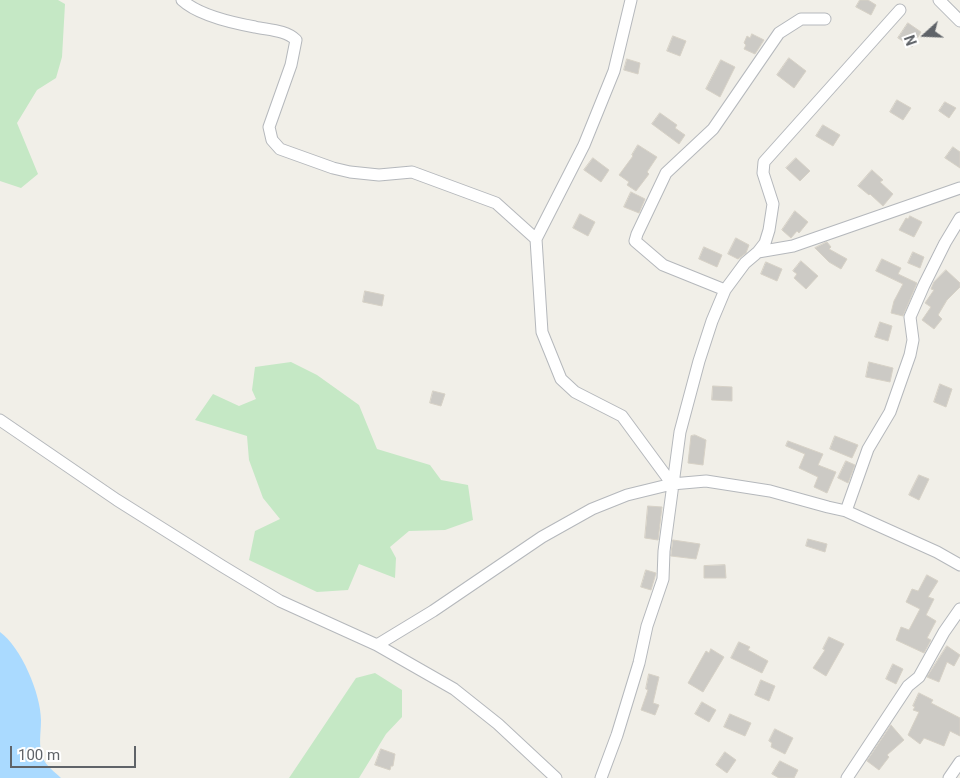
<!DOCTYPE html>
<html>
<head>
<meta charset="utf-8">
<style>
  body { margin:0 }
  #map { position:relative; width:960px; height:778px; overflow:hidden; background:#f1efe8; font-family:Roboto,sans-serif }
  canvas { display:block }
  .north { position:absolute; left:900px; top:10px; width:50px; height:50px; -webkit-text-stroke:4px #fff; paint-order:stroke; rotate:250deg; font-size:14px; font-weight:700; line-height:20px; text-align:center; color:#5f6368 }
  .north::after { content:''; display:block; margin:auto; width:18px; height:22px; background:#5f6368; clip-path:polygon(50% 0,100% 100%,50% 72%,0 100%) }
  .scale { position:absolute; left:10px; top:746px; width:126px; height:22px; box-sizing:border-box; border:2px solid #5f6368; border-top:0; padding-left:6px; font-size:15px; line-height:18px; white-space:nowrap; color:#5f6368; -webkit-text-stroke:4px #fff; paint-order:stroke }
</style>
</head>
<body>
<div id="map">
<canvas width="960" height="778"></canvas>
<div class="north">N</div>
<div class="scale">100 m</div>
</div>
<script>
const context = document.querySelector('canvas').getContext('2d');
context.lineJoin = 'round';
function fill(path, color) { context.fillStyle = color; context.fill(path, 'evenodd'); }
function stroke(path, color, width, dash) { context.strokeStyle = color; context.lineWidth = width; context.lineCap = dash ? 'butt' : 'round'; context.setLineDash(dash || []); context.stroke(path); }
const green = new Path2D(`
  M0,0H58L65,4L62,57L56,78L37,90L17,123L38,174L21,188L0,181Z
  M291,362L317,375L359,405L377,449L430,465L441,480L468,485L473,520L445,530L409,531L390,547L396,558L395,578L359,564L348,590L317,592L249,560L255,531L280,519L263,498L249,460L247,436L195,420L213,394L239,406L256,399L252,390L255,367Z
  M375,673L402,690V717L386,734L359,778H289L356,678Z`);
const water = new Path2D(`
  M0,632C21,647 41,694 41,720C41,734 38,745 43,758C46,766 55,772 61,778H0Z`);
const building = new Path2D(`
  M860,0H868L876,5L871,15L856,7Z
  M908,23L921,32L912,47L898,38Z
  M752,34L764,40L755,54L744,49L746,45L744,43L747,36L750,38Z
  M673,36L686,41L680,56L667,51Z
  M789,58L806,71L794,88L777,75Z
  M627,59L640,63L638,74L624,70Z
  M721,60L735,67L720,97L706,89Z
  M897,100L911,108L903,120L890,112Z
  M945,102L956,108L949,118L939,111Z
  M660,113L677,125L675,128L685,135L679,144L652,124Z
  M823,125L840,135L833,146L816,136Z
  M638,145L657,157L647,172L649,174L636,191L627,185L629,182L619,175L633,156L632,155Z
  M953,147L960,152V168L945,158Z
  M593,158L609,170L601,182L584,170Z
  M796,158L810,171L800,181L786,168Z
  M872,170L883,180L880,182L893,194L883,206L870,194L869,195L858,186Z
  M631,192L645,199L639,213L624,207Z
  M795,211L808,222L799,233L797,231L791,238L782,230Z
  M580,214L595,222L588,236L573,228Z
  M910,216L922,222L914,237L899,230L906,218L908,219Z
  M736,238L749,245L746,253L738,259L728,254Z
  M827,242L831,247L829,249L847,259L841,269L829,262L815,248Z
  M704,247L722,255L717,267L699,259Z
  M913,252L924,257L920,268L908,263Z
  M882,259L901,268L898,274L917,283L903,316L891,313L894,301L903,284L876,271Z
  M801,261L818,276L806,289L794,278L797,274L793,271Z
  M766,262L782,269L777,281L761,274Z
  M946,270L960,283V287L947,300L938,315L942,319L934,329L922,320L931,307L925,303L934,290L931,289L934,282Z
  M365,291L384,295L382,306L363,302Z
  M880,322L892,326L888,341L875,337Z
  M869,362L893,368L890,382L866,377Z
  M940,384L952,389L946,407L934,402Z
  M713,386L732,387V401L712,400Z
  M433,391L445,394L441,406L430,403Z
  M695,435L706,440L703,465L688,463L691,436Z
  M835,436L858,445L852,458L830,449Z
  M788,441L823,454L818,465L836,472L827,493L814,487L818,477L799,468L805,454L786,446Z
  M846,461L855,465L848,483L838,478Z
  M919,475L929,479L919,500L909,495Z
  M648,506L662,507L658,540L645,538Z
  M808,539L827,544L825,552L806,546Z
  M673,540L700,544L696,559L671,556Z
  M725,565L726,578H704V566Z
  M646,570L656,573L651,590L641,587Z
  M927,575L938,581L928,597L934,599L926,615L936,621L927,638L931,640L924,653L896,640L901,627L909,630L920,609L906,602L912,589L918,591Z
  M829,637L844,644L826,676L813,668L825,650L823,649Z
  M739,642L750,647L748,650L768,661L762,673L731,658Z
  M947,646L960,655L954,666L947,662L939,682L927,677Z
  M711,649L724,657L703,692L688,683L706,651L709,653Z
  M893,664L903,669L896,684L886,679Z
  M649,674L659,677L653,703L659,705L655,715L641,710L648,690L646,689Z
  M761,680L775,686L769,701L755,695Z
  M919,693L933,700L931,703L960,718V736L950,731L944,746L924,738L920,744L908,735L919,712L913,710L915,707L913,706Z
  M702,702L716,710L709,722L695,714Z
  M730,714L751,723L745,736L724,727Z
  M891,725L904,740L887,755L889,757L879,770L867,761Z
  M775,729L793,738L785,754L771,747L772,743L769,741Z
  M381,749L395,754L393,766H391L390,770L375,765Z
  M725,752L736,760L727,773L716,765Z
  M780,761L798,770L794,778H779L772,774Z`);
const minor = new Path2D(`
  M182,0C198,15 233,23 255,27C268,30 286,30 296,40L291,65L269,127L272,140L280,149L333,168L350,172L379,175L412,172L496,203L536,239
  M631,0L614,71L584,145L536,239L542,332L561,379L575,392L622,416L672,484
  M939,0L960,21
  M758,252L793,246L960,188
  M725,290L663,265L635,241L637,234L666,173L713,129L779,33L801,19H825
  M0,420L117,500L222,566L280,601L377,645L454,689L498,724L556,778
  M846,511L868,449L890,412L910,355L913,340L910,317L924,285L945,243L960,218
  M377,645L433,611L542,537L592,509L627,495L672,484L706,481L770,491L828,507L846,511L937,552L960,565
  M601,778L617,735L639,663L647,626L663,579L664,551L680,432L699,361L712,321L725,290L745,263L758,252L765,243L769,230L773,204L763,173L764,162L900,10
  M847,778L908,686L919,677L944,632L960,609
  M949,778L960,762`);
fill(green, '#c5e8c5');
fill(water, '#aadaff');
fill(building, '#cccac5');
stroke(building, '#d6d1c6', 1);
stroke(minor, '#b5b8bc', 13);
stroke(minor, '#fff', 11);
</script>
</body>
</html>
